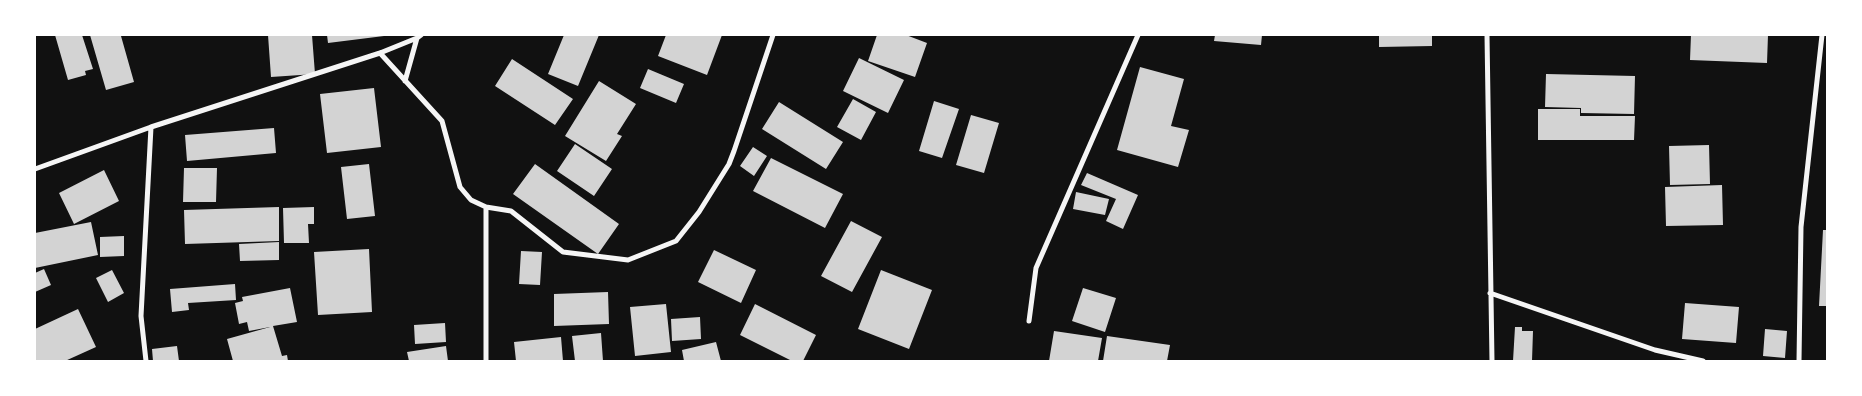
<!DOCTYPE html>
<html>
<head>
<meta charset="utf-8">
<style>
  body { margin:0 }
  #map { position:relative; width:1862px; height:396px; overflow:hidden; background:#111; font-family:Lora,serif }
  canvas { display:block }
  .frame { position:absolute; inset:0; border:36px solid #fff; pointer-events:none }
</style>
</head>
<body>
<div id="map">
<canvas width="1862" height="396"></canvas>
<div class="frame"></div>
</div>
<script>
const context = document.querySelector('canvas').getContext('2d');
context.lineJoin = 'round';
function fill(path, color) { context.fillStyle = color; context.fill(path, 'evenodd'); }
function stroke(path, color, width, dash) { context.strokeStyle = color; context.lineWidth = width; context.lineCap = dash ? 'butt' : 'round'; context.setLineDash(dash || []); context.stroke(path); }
const building = new Path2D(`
  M55,35H82L93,69L85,71L86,75L68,80Z
  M90,35L121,36L134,82L106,90Z
  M268,35H312L315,74L271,77Z
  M327,35H384V36L328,43Z
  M564,35H599L578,86L548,74Z
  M666,35H722L707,75L658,56Z
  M877,35H906L927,43L915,77L868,61Z
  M1215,35H1262L1261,45L1214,41Z
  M1379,35H1432V46L1379,47Z
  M1691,35H1768L1767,63L1690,60Z
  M859,58L904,80L888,113L843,91Z
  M512,59L573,99L555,125L495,86Z
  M1140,67L1184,79L1171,126L1189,130L1178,167L1117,150Z
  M648,69L684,84L676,103L640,88Z
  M1546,74L1635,76L1634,114L1581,113V108L1545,107Z
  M599,81L636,104L617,134L622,136L606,161L565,136Z
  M374,88L381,147L327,153L320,94Z
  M853,99L876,112L861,140L837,127Z
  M934,101L959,109L942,158L919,151Z
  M779,102L843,142L826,169L762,129Z
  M1538,109H1580V116H1635L1634,140H1538Z
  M971,115L999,123L984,173L956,165Z
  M274,128L276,153L187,161L185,135Z
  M575,144L612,169L594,196L557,171Z
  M1709,145L1710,184L1670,185L1669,146Z
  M753,147L767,156L754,176L740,166Z
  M771,158L843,194L825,228L753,191Z
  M369,164L375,216L347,219L341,167Z
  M535,164L619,224L598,254L513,194Z
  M184,168H217L216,202H183Z
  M104,170L119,201L74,224L59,193Z
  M1087,173L1138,195L1123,229L1106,221L1116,199L1081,185Z
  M1722,185L1723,225L1666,226L1665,187Z
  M1076,192L1109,199L1105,215L1073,209Z
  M279,207V241L185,244L184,210Z
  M314,207V224H308L309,243H284L283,208Z
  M851,221L882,237L852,292L821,276Z
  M91,222L98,255L35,268V233Z
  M1823,230H1827V306H1819Z
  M124,236V256L100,257V237Z
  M279,242V260L240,261L239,244Z
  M369,249L372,312L318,315L314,252Z
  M714,250L756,270L741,303L698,282Z
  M521,251L542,252L540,285L519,284Z
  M44,269L51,285L35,292V273Z
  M112,270L124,293L108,302L96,278Z
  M881,270L932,290L909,349L858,329Z
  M235,284L236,300L188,303L189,310L172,312L170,289Z
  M290,288L297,322L273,326L282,356L287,355L288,361H233L227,339L270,327L249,331L247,322L239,324L235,303L243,301L242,297Z
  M1083,288L1116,298L1105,332L1072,321Z
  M608,292L609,324L554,326V294Z
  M1685,303L1739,307L1736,343L1682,339Z
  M666,304L671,352L635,356L630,307Z
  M755,304L816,335L803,361H792L740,335Z
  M78,309L96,347L65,361H35V329Z
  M700,317L701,339L672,341L671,319Z
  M445,323L446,342L415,344L414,325Z
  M1515,327H1522V331H1533L1532,361H1513Z
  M1765,329L1787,331L1785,358L1763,356Z
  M1054,331L1102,338L1098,361H1049Z
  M601,333L603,361H575L572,336Z
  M1107,336L1170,345L1167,361H1103Z
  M561,337L563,361H516L514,342Z
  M716,342L721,361H684L682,350Z
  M177,346L179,361H153L152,349Z
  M446,346L448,361H409L407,352Z`);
const minor = new Path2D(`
  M1487,35L1492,361
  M380,53L442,121L460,187L471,200L486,207L511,211L563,252L628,260L676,241L699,212L729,164L734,151L773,35
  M405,81L417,38
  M35,169L151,127L380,53L417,38L421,35
  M486,207V361
  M1490,293L1655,350L1703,361
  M1029,321L1036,268L1138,35
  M146,361L141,316L151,127
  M1799,361L1801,227L1822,35`);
fill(building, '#d3d3d3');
stroke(minor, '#f5f5f5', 5);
</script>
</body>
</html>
